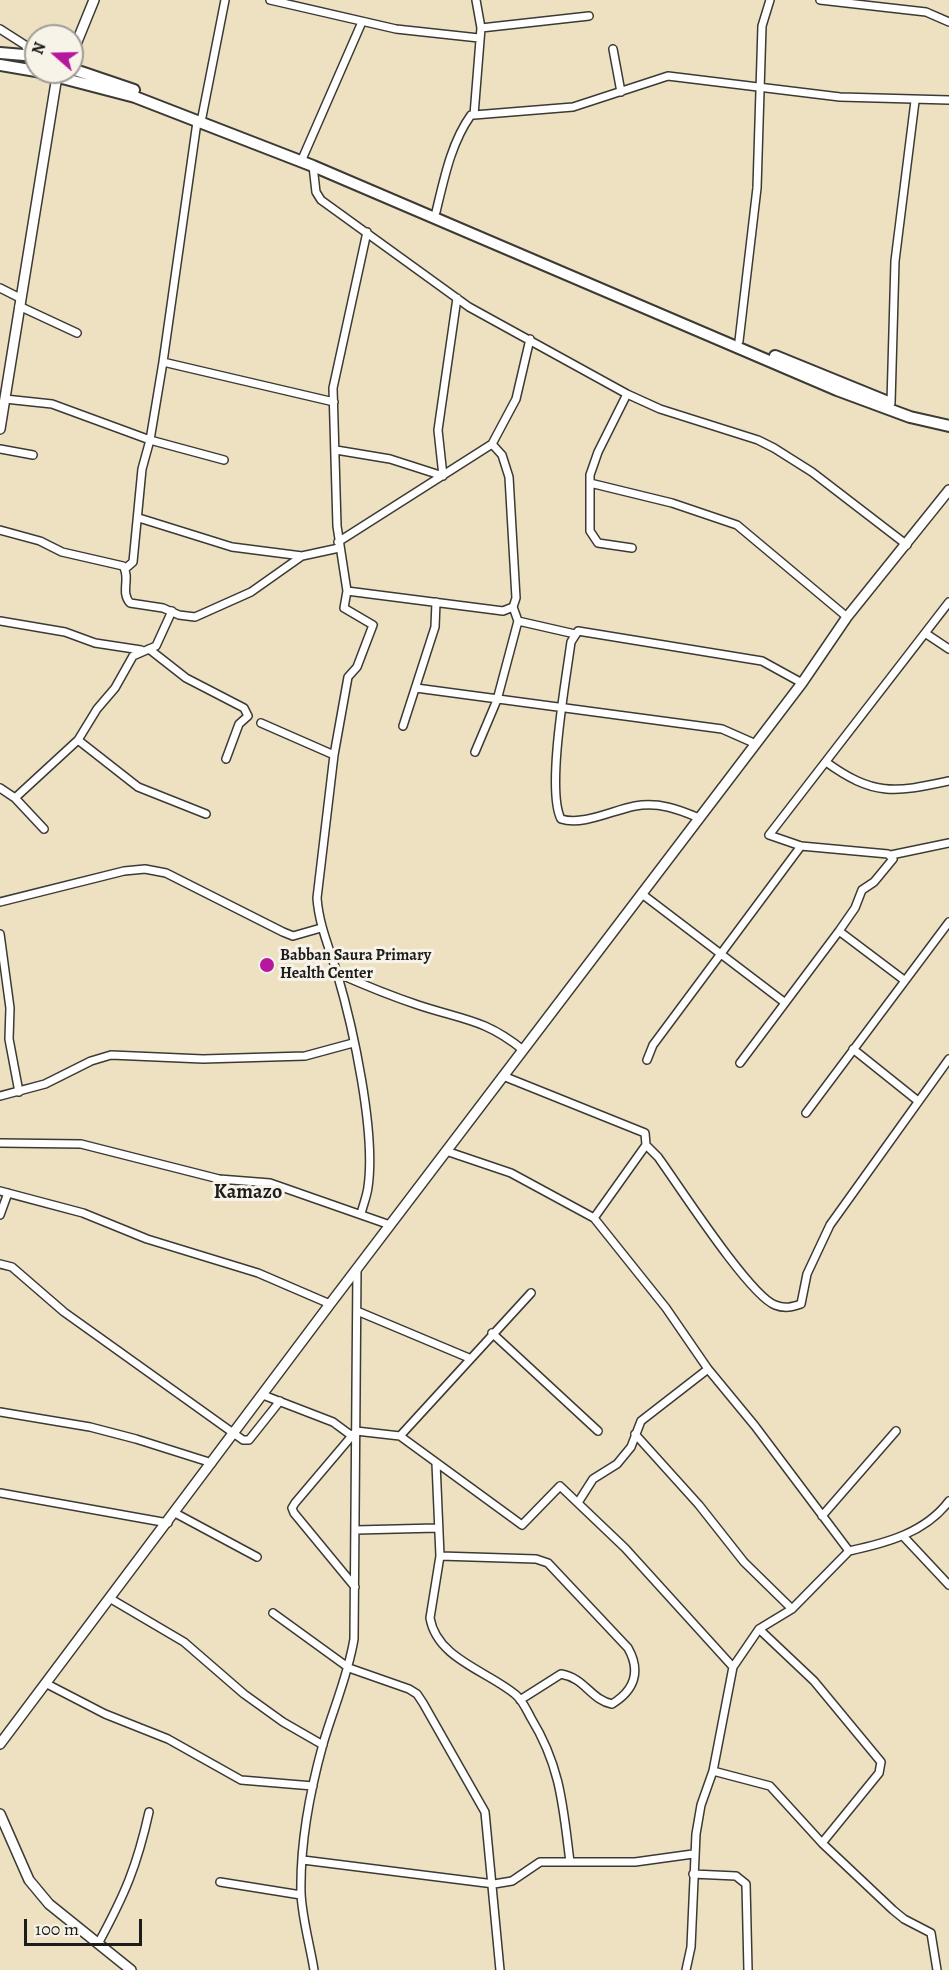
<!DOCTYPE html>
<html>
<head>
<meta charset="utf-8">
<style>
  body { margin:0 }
  #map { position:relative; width:949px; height:1970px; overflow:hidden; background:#eee1c2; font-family:Alegreya,serif }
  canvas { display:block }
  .north { position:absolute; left:24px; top:24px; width:60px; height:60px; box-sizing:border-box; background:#f7f3e8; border:2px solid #9f9d96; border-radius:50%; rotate:290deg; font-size:16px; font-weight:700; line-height:24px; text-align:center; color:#1c1c1c }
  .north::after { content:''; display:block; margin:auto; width:21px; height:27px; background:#b5179e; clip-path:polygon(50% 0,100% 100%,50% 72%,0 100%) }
  .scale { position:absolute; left:24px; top:1919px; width:118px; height:27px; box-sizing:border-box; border:3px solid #1c1c1c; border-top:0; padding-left:8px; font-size:18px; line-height:21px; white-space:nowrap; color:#1c1c1c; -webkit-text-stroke:4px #f7f3e8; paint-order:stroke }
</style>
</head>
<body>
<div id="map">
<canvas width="949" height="1970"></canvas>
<div class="north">N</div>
<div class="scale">100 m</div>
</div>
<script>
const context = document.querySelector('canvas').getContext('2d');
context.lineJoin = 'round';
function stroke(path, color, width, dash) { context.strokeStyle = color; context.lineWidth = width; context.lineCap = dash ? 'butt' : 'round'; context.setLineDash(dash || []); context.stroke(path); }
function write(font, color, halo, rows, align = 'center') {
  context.font = font + ' Alegreya,serif'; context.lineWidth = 6; context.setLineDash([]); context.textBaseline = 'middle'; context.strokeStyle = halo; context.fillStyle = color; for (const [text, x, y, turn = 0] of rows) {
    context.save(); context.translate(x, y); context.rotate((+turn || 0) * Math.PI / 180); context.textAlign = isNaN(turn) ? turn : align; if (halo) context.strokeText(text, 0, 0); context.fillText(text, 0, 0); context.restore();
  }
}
const street = new Path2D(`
  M270,0L396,29L479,38
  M820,0L926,12L949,22
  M481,28L589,16
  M0,29L25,45L30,54
  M613,49L621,92
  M474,115L573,107L668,76L840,97L949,100
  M202,117L225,0
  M303,157L362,22
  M313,166L316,192L321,200L469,307L627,394L660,409L758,440L774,448L812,472L907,545
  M436,212C444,179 451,143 471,115H474L481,28L476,0
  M0,288L20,298
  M19,306L77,333
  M739,341L757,188L762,26L770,0
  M163,362L334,402
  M627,394L598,452L590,475V531L598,543L632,548
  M5,399L52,404L150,440L224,460
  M891,403L895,261L915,101
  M0,449L33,455
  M336,450L390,459L443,476L438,430L457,298
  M590,483L672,503L737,525L847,617
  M139,518L232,547L302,556
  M0,530L40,541L62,552L123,566C131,578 120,592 130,603L163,608L179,615L195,617L251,592L302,556L339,548
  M338,542L492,444L516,399L530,339
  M126,568L133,562L142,469L150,440L163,362L197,122
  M347,591L503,611L513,607L516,598L509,477L502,455L492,444
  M0,621L65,632L95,643L141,650
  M518,621L575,634
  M925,633L949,649
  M149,649L186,678L244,708L248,716L239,724L226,759
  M416,688L722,729L756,744
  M261,723L334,755
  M403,726L435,627L436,602
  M78,740L138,787L206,814
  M475,752L497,700L518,621L513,607
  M826,762C873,796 894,793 949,781
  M0,788L15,798L44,829
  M15,798L78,740L97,709L115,688L133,656L156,646L172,611
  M699,818C678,809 659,802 635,806C613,810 583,826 561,819C546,790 566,679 571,642L578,631L762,661L802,683
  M891,855L949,843
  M642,894L784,1002
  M0,902L124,871L145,869L166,873L283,932L293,936L321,928
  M839,931L904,980
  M0,934L10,1008L9,1039L19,1092
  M337,973C364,985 391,996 418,1005C463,1020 485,1019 523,1050
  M853,1049L918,1101
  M647,1060L653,1045L801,846
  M740,1063L839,931L855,908L862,890L874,882L893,859L888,854L801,846L769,835L949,602
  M503,1076L645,1133L646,1145L594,1218
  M0,1096L45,1084L91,1061L111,1055L203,1059L305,1056L353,1043
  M806,1113L949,922
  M0,1143L81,1144L219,1179L270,1183L390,1225
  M646,1145L658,1157C679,1186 749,1295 775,1305C785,1309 792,1307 801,1304L807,1274L830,1225L949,1059
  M446,1151L511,1173L594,1218L666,1308L708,1369L755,1426L849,1551L792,1609L759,1629L733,1667L713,1771L701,1805L696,1834L691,1947L686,1970
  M0,1191L83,1213L147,1239L258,1273L330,1304
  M361,1214C363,1205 367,1196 368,1187C376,1132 353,1027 337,973C329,947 319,925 317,898L334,755L348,677L357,667L373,625L344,608L347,591L337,526L333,388L367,232
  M0,1215L8,1193
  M0,1264L12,1267L64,1312L243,1440H249L280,1401
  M357,1311L469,1358
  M492,1333L598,1431
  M263,1395L333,1422L352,1436
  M0,1412L90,1427L136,1439L212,1463
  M635,1434L699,1505L744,1562L792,1609
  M400,1436L522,1525L560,1486L625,1548L733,1667
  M436,1463L440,1556L430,1618C437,1659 488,1671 516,1695C523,1701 527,1711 531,1718C561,1767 563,1807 570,1862
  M0,1493L168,1523
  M579,1501L593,1479L617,1464L631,1447L641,1421L708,1369
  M175,1513L257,1557
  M822,1516L896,1431
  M356,1530L437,1528
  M903,1536L949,1585
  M849,1551C886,1543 925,1533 949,1501
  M440,1556L536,1559L548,1563L628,1648C641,1671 635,1690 612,1704C591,1700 585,1678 561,1674L520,1700
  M355,1587L294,1513L292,1508L295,1503L356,1431L400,1436L531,1293
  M111,1599L184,1642L244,1694L283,1722L323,1745
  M273,1613L349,1668L409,1689L417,1694L423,1703L485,1812L500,1970
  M759,1629L814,1681L881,1762L879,1773L822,1843
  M47,1684L105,1714L168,1739L241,1780L313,1786
  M713,1771L770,1786L822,1843L893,1910L904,1919L931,1933L937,1970
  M303,1860L494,1884L512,1881L540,1862H635L693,1854
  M693,1874L736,1876L746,1884L748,1970
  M220,1882L301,1895
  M99,1942C125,1894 137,1866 149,1812
  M314,1970C310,1945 302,1918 301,1893C300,1845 310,1791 323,1744C333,1709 348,1676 354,1639L357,1268`);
const secondary = new Path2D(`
  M72,54L94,0
  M0,429L57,76
  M0,1744L330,1304L802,683L847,617L949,490
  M0,1814L29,1880L49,1904L131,1970`);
const primary = new Path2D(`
  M0,53L36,56
  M0,65L36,71
  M72,69L134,90
  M39,72L135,97L313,166L837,390L910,417L949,426
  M775,356L888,402`);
const markers = [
  [267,965,8,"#b5179e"]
];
const poiNames = [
  ["Babban Saura Primary",280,956],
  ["Health Center",280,974]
];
const quarterNames = [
  ["Kamazo",248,1193]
];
stroke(street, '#3c3a35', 10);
stroke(secondary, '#3c3a35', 12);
stroke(primary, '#3c3a35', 14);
stroke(street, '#fff', 7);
stroke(secondary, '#fff', 9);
stroke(primary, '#fff', 10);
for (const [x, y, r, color] of markers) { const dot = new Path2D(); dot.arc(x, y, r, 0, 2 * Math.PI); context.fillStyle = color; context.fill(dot); stroke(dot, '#f7f3e8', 2); }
write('bold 16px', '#1c1c1c', '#f7f3e8', poiNames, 'left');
write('bold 20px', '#1c1c1c', '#f7f3e8', quarterNames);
</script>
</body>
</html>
